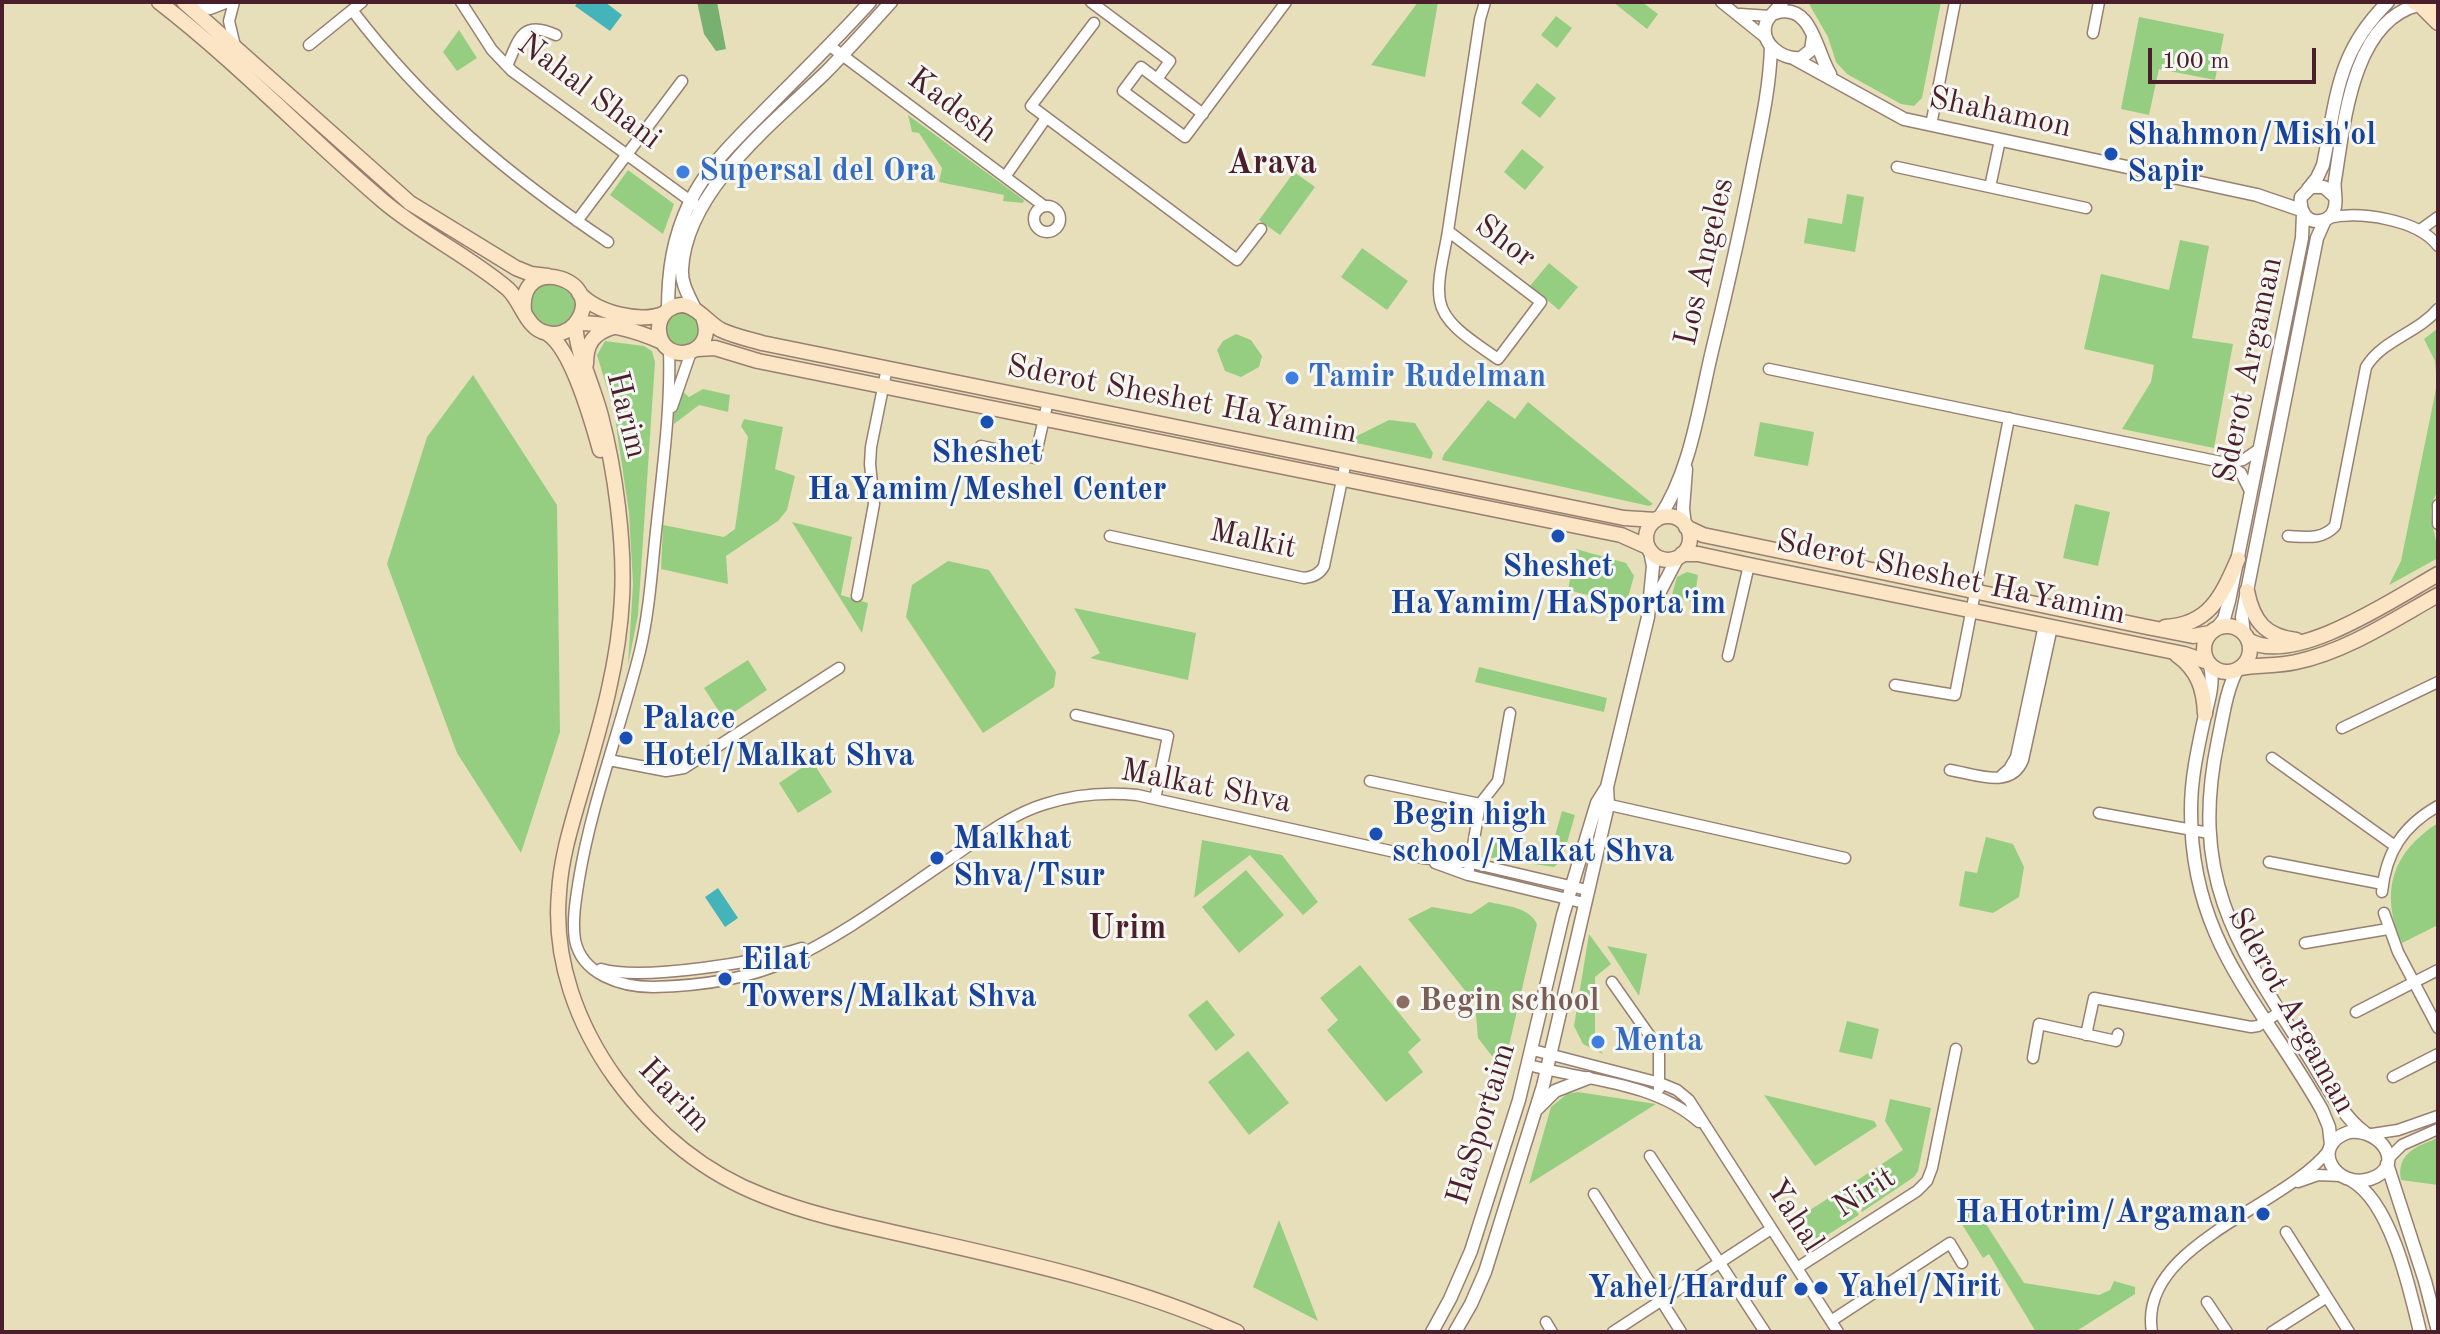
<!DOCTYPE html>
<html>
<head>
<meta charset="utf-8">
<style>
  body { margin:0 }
  #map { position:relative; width:2440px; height:1334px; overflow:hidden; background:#e7dfba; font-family:"Old Standard TT",serif }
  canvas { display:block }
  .frame { position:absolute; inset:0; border:4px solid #4a1f2b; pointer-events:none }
  .scale { position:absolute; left:2148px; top:48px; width:168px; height:36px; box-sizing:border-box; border:4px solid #4a1f2b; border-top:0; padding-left:10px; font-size:24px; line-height:28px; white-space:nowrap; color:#4a1f2b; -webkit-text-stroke:6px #f6f6f2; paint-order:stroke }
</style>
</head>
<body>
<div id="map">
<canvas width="2440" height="1334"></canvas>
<div class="frame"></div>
<div class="scale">100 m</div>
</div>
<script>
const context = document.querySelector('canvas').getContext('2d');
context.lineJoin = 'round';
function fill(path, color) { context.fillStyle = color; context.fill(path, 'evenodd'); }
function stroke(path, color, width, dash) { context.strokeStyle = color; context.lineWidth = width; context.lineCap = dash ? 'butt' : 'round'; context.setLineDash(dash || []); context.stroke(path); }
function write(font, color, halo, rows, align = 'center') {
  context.font = font + ' "Old Standard TT",serif'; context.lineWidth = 6; context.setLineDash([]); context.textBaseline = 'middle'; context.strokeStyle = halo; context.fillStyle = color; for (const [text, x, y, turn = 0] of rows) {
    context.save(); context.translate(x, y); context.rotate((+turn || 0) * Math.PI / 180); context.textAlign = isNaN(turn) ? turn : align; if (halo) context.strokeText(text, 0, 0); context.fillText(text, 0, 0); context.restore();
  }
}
const green = new Path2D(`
  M1418,2H1438L1425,77L1371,65Z
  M1613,2H1642L1658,14L1647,29Z
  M1808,2H1941L1922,98L1914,106L1901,104L1847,74L1836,62L1828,37Z
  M1556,16L1572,28L1557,48L1541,35Z
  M2139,17L2224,34L2215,80L2159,69L2149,115L2121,109Z
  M459,30L477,58L457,71L443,52Z
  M1537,83L1556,98L1540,118L1521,103Z
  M908,115L1024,200L1023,203L1003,201L1004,195L939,182L942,168L919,133L912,132Z
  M1522,149L1544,167L1525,190L1504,172Z
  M628,170L674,204L663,234L610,195Z
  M1294,172L1315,187L1280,235L1259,220Z
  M1847,194L1864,197L1855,252L1804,243L1808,218L1842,224Z
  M2180,240L2209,246L2192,338L2233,344L2214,448L2122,429L2151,382L2154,365L2084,349L2101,274L2169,290Z
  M1362,248L1408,281L1387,310L1341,277Z
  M1549,263L1578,287L1559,310L1530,286Z
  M547,280L574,290L577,314L558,330L535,324L527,300L542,281Z
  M678,309L699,317L698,344L675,349L662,330L674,310Z
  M2437,329L2438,331V491C2423,514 2438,533 2438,558L2389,585L2401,561L2437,384L2435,361L2424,339Z
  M1236,334L1251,340L1262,356L1259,367L1241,377L1225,371L1217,350L1223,341Z
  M605,341L644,346L652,351L655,362L638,615L628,665L633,584L629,513L614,411L597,355Z
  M473,375L557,505L560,732L521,853L457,753L387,564L427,437Z
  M703,389L730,395L728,412L699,405L674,424V411L682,391L689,397Z
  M1488,400L1515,419L1528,402L1653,504L1649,506L1442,460L1444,454Z
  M744,419L783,427L775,469L795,476L787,510L778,521L726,556L728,584L661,569L663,525L724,537L735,529L748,437L741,426Z
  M1389,420L1415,423L1433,453L1431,459L1347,441Z
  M1760,422L1814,432L1808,466L1754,456Z
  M2075,504L2110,512L2098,566L2063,558Z
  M792,522L852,537L841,595L868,603L862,633Z
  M1576,549L1626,563L1634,576L1626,605L1568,590Z
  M948,561L989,570L1056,672L1054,687L983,733L906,617L912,585Z
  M1687,572L1698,575L1694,602L1671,598L1677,577Z
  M1074,608L1196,633L1188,680L1090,658L1100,653Z
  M748,660L767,690L724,719L704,688Z
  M1479,667L1607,698L1604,712L1475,682Z
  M812,761L832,792L798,813L779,783Z
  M1562,811L1575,815L1562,860L1554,867L1487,857L1488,841L1549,857Z
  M2438,823V925L2402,943C2379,893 2392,852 2438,823Z
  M1986,837L2013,844L2024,867L2019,897L1993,913L1959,906L1965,871L1977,873Z
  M1202,840L1282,855L1318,902L1303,915L1250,855L1194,898Z
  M1246,870L1284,915L1239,953L1202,907Z
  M1489,902C1506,906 1529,907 1537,924L1502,1076L1491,1072L1495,1060L1478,1038L1475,1003L1408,919L1432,907L1471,914Z
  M1589,934L1611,964L1595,977V1039L1603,1054L1583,1044L1574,1026Z
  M1607,946L1647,954L1639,996Z
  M1360,965L1421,1040L1408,1052L1423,1072L1386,1102L1327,1030L1338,1020L1320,998Z
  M1207,1000L1235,1035L1216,1051L1188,1015Z
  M1847,1021L1879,1029L1872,1059L1839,1052Z
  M1248,1051L1289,1103L1249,1135L1208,1082Z
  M1578,1092L1656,1104L1529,1184L1551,1107L1567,1094Z
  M1764,1095L1874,1121L1877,1126L1815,1166Z
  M1890,1099L1931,1108L1918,1171L1914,1177L1862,1212L1847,1187L1903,1150L1885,1121Z
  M2438,1138V1185L2401,1180C2396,1153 2417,1146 2438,1138Z
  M1843,1189L1859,1215L1818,1241L1802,1215Z
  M1975,1207L2024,1283L2099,1295L2110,1290L2114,1281L2135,1287V1294L2075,1332H2036L1989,1254L1983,1258L1958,1218Z
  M1279,1220L1318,1321L1253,1287Z`);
const forest = new Path2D(`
  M697,2H717L726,49L716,51L704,34Z`);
const water = new Path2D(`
  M578,2H605L622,15L610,31L575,6Z
  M718,888L738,918L725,927L705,897Z`);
const minor = new Path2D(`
  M234,2L229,21L235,46
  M461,2L492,50L512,71L696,205
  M1091,2L1170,61L1157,79
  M1721,2L1767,39
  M191,8L210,9L228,2
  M352,10C425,106 508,175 608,242
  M1740,14L1770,16
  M1094,23L1031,106L1237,260L1261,229
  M2093,33L2099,2
  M309,45L362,2
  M830,46L1044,206
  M507,66C519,39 522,19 556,35
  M1203,114L1141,67L1123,91L1185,137L1286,2
  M1931,125L1955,2
  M1897,167L2086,208
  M1005,177L1046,118
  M1990,187L2000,140
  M1034 219a13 13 0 1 1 26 0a13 13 0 1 1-26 0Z
  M2328,218C2359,211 2418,219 2438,246
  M577,221L682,81
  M2420,230L2438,217
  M1448,231L1541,302L1498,359C1479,345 1444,326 1440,301C1436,280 1445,252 1448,231Z
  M1448,231L1480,19L1485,2
  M669,349C671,407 663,465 657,522C652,565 650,609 640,651C621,727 592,801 579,879C576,898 572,920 575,940C582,975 622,987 653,987C697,986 746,980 787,961C846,934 900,892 954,856C983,836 1012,814 1045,804C1076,794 1106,792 1137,795L1422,858L1472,863L1587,890
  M1769,369L2226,463L2241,473L2250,491
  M672,407L691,352
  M981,446L1035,458L1048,401
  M2226,463L2243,460L2259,449
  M2438,505V524
  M1110,536L1304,578C1313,577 1320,574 1324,566L1346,461
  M2288,536C2307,537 2322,540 2335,526L2366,367C2382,340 2418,333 2438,309
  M857,596L874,504L870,464L871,447L887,368
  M1728,656L1749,565
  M1895,685L1955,695L2009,418
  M1076,715L1168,736L1155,799
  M2342,728L2438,682
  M2272,758L2395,846
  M609,760L666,771L684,768L839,668
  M1950,770C1975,774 2011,790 2023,760L2052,627
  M2002,775L2009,769L2016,757L2044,625
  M1370,781L1480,804
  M1601,803L1845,858
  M2099,813L2209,833
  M2269,862L2383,884
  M1435,863L1468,875L1584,903
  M1468,875L1480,804L1498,781L1510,713
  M2382,892C2386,852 2403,826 2438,806
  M2384,913L2398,952L2438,1028
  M2305,943L2388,929
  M601,969C642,981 760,962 802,948
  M1612,982L1659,1049V1089
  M2356,1012L2438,970
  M2086,1035L2094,998L2251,1027L2258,1026L2280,1012
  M1533,1050L1660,1083L1677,1090L1689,1100L1838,1332
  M2033,1058L2039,1024L2116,1041L2118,1034
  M1529,1065C1586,1081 1653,1081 1699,1122
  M2393,1077L2438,1054
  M2372,1134L2398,1130L2438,1116
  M1650,1156L1765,1332
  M2388,1159L2402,1145L2438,1129
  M2298,1182L2318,1175L2341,1176
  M1594,1194L1681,1332
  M2286,1232L2349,1332
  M1797,1268L1917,1191L1927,1181L1932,1168L1956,1049
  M2207,1302L2227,1332
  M1831,1321L1950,1243L1962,1263
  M1546,1322L1552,1332
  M1613,1332L1771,1229
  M2152,1332C2137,1245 2284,1208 2329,1150
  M2272,1332L2327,1297`);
const tertiary = new Path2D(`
  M1782,2C1778,10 1769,15 1766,23C1759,44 1783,60 1801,58L1811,50L1813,37
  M1775,13C1812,1 1816,52 1830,74
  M1795,59L1904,119L2257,195L2301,210
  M2308,189L2317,178L2323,165C2337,98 2336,53 2388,2
  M2334,196L2324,187H2311L2301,197C2299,210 2306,223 2320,221C2327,220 2332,216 2334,210C2338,201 2333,189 2335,180C2344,124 2352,22 2418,5
  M695,309C689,296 681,284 682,269C686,191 772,124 824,74C847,51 869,26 891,2
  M668,310C668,271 673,237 690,202C709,162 745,131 776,99C808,67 840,35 870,2
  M1659,518C1691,471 1699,405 1712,351C1727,289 1741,228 1753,166C1761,126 1770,87 1771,46
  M1685,525L1683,509L1686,469
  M1654,603L1678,557
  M2217,628L2224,619L2229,601L2302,238L2303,214
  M2244,634L2242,617L2247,591L2317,238L2325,220
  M2210,665C2215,685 2207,705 2203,724C2197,752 2191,780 2191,809C2190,943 2262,1003 2322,1110L2329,1127L2331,1145
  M2237,670C2226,691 2223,717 2218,740C2190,874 2233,940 2303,1048C2320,1073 2340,1115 2364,1132
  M1538,1108L1555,1091L1588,1078
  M2349,1132C2382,1128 2407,1167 2370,1179C2336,1190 2308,1146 2349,1132Z
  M2387,1164L2425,1281L2438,1331
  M2351,1180C2391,1202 2410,1290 2420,1332
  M1432,1332L1450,1299L1471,1251L1519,1100L1563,915L1597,803L1607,787L1648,617L1653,566L1650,551
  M1455,1332L1471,1304L1485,1272L1543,1086L1608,805L1607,787`);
const secondary = new Path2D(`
  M159,2C238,63 307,136 383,201C422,234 469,256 508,289C522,302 526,329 547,333C557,336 568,332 575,324C610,281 518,250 524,311
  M184,2L410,203L516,268L531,274L548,276
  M2414,2L2427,9L2438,8
  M2423,8L2438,23
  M579,293C597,313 641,324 665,313
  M703,317C719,356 662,367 659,331C658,323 662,314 668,310C690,294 704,321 721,330C734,336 748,339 762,343L1624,518L1656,520
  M576,323C605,323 636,330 662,342
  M575,324C577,355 593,385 601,416C615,470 625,542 622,598C619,662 601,724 583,785C573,820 561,856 559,893C553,959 577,1025 616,1079C654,1131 704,1173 764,1196C816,1217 872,1227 927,1240C1033,1264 1137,1287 1237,1332
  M548,334C572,350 592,421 600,450
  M697,349L715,348L758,361L1621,535L1648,547
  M586,364C586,344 593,333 613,327
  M1646 538a22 22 0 1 1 44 0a22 22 0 1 1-44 0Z
  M1686,527L1703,535L2147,627L2193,636L2210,633
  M1682,554H1698L1749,565L2184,654L2208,662
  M2247,591C2253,621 2265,636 2296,640
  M2204 649a23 23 0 1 1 46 0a23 23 0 1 1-46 0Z
  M2165,627C2210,625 2222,595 2238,559
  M2248,640C2293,668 2397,597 2438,574
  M2177,655C2198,670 2204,689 2205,714
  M2240,668C2259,665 2278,666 2296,662C2347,651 2393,620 2438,595`);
const markers = [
  [2111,154,8,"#1a4fb4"],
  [683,172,8,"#3f7fe0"],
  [1292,378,8,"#3f7fe0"],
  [987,422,8,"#1a4fb4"],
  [1558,536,8,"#1a4fb4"],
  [626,738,8,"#1a4fb4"],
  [1376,834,8,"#1a4fb4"],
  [937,858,8,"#1a4fb4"],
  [725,979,8,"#1a4fb4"],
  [1403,1002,8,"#8d6e63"],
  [1598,1042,8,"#3f7fe0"],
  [2263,1214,8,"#1a4fb4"],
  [1821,1288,8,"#1a4fb4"],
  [1801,1289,8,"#1a4fb4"]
];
const streetNames = [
  ["Nahal Shani",589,92,37],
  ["Kadesh",952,106,37],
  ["Shahamon",2000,113,12],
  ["Shor",1505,242,37],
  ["Los Angeles",1705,262,-77],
  ["Sderot Argaman",2249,370,-78],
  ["Sderot Sheshet HaYamim",1182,400,11],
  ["Harim",626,415,76],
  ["Malkit",1253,540,12],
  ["Sderot Sheshet HaYamim",1951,578,12],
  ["Malkat Shva",1206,787,11],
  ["Sderot Argaman",2291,1011,61],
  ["Harim",674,1096,46],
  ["HaSportaim",1482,1124,-73],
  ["Nirit",1865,1193,-33],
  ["Yahal",1794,1216,57]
];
const transitNames = [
  ["Shahmon/Mish'ol",2127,136],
  ["Sapir",2127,173],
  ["Sheshet",987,454,"center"],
  ["HaYamim/Meshel Center",987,491,"center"],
  ["Sheshet",1558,568,"center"],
  ["HaYamim/HaSporta'im",1558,605,"center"],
  ["Palace",642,720],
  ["Hotel/Malkat Shva",642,757],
  ["Begin high",1392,816],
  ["school/Malkat Shva",1392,853],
  ["Malkhat",953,840],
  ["Shva/Tsur",953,877],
  ["Eilat",741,961],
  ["Towers/Malkat Shva",741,998],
  ["HaHotrim/Argaman",2247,1214,"right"],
  ["Yahel/Nirit",1837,1288],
  ["Yahel/Harduf",1785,1289,"right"]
];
const shopNames = [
  ["Supersal del Ora",699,172],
  ["Tamir Rudelman",1308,378],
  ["Menta",1614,1042]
];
const educationNames = [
  ["Begin school",1419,1002]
];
const neighbourhoodNames = [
  ["Arava",1272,164],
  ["Urim",1127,929]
];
fill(green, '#96ce81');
fill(forest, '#78b16f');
fill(water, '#44b4ba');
stroke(minor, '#987f72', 13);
stroke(tertiary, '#987f72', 15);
stroke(secondary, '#987f72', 17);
stroke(minor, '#fff', 10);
stroke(tertiary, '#fff', 12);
stroke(secondary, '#fce5c4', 14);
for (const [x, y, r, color] of markers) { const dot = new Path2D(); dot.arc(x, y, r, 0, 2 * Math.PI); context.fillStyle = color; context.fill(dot); stroke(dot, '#f6f6f2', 3); }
write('32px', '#4a1f2b', '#f6f6f2', streetNames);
write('bold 32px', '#164399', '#f6f6f2', transitNames, 'left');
write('bold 32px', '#366cbe', '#f6f6f2', shopNames, 'left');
write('bold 32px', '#785e54', '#f6f6f2', educationNames, 'left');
write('bold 34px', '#4a1f2b', '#f6f6f2', neighbourhoodNames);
</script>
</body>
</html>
